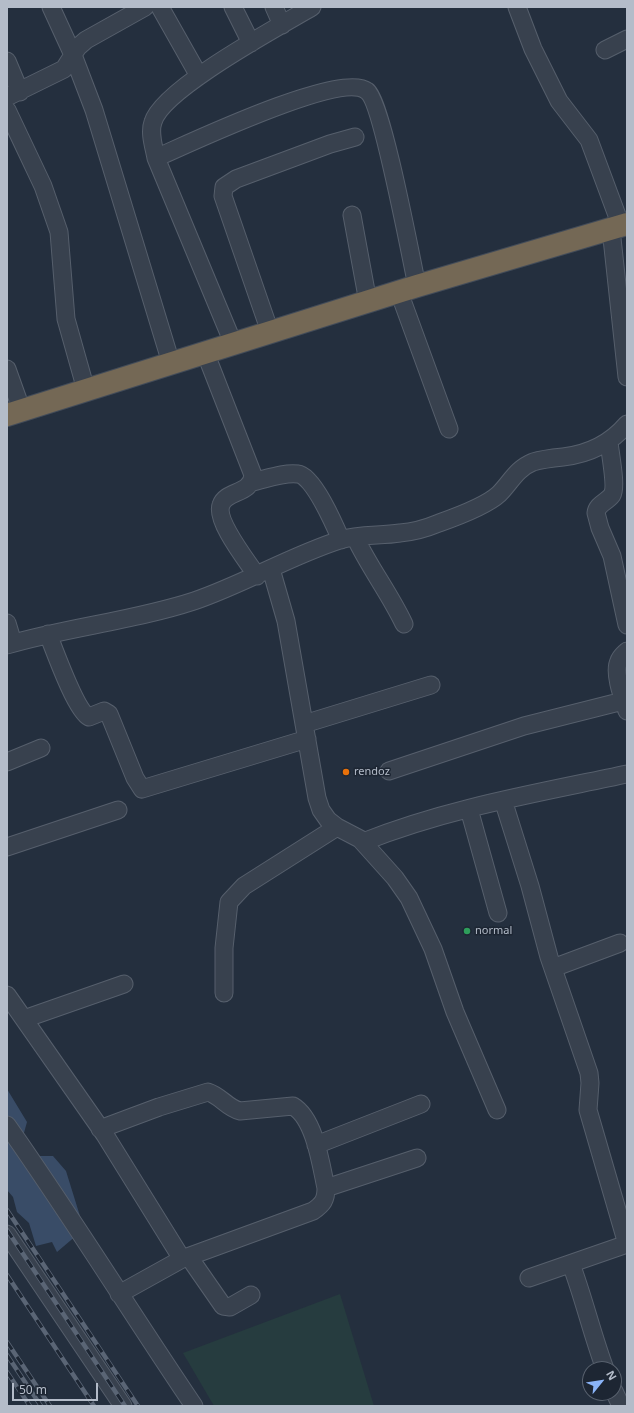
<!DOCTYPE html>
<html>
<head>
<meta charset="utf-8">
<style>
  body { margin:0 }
  #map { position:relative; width:634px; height:1413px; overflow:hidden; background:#242f3e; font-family:"Noto Sans",sans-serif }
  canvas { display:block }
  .frame { position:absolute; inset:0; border:8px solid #b4bcc9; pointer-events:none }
  .north { position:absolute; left:582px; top:1361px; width:40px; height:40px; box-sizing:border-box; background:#1d2633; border:1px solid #59626f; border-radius:50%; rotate:60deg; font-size:11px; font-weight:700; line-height:16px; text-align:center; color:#b4bcc9 }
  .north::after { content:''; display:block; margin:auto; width:14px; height:18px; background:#8ab4f8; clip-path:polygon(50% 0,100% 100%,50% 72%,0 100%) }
  .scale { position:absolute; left:12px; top:1383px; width:86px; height:18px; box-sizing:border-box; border:2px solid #b4bcc9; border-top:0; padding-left:5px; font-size:12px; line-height:14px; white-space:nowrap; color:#b4bcc9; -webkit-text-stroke:3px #1d2633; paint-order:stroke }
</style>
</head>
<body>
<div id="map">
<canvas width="634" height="1413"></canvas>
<div class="frame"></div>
<div class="north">N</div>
<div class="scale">50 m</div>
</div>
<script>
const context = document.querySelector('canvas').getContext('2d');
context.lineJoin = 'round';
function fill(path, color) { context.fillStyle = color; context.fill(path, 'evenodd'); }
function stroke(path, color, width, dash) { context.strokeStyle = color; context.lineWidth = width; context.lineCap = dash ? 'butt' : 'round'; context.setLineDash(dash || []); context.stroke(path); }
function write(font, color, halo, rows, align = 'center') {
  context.font = font + ' "Noto Sans",sans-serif'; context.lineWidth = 3; context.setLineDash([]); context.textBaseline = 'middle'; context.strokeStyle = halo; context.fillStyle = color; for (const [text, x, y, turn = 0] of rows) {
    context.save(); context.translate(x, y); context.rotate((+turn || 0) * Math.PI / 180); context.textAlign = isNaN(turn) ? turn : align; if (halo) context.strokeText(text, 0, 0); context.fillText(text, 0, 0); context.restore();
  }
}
const green = new Path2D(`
  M340,1294L374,1406H214L183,1353Z`);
const water = new Path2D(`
  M7,1089L27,1122L22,1140L27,1156H53L66,1171L84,1229L57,1252L52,1242L36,1246L29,1223L17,1212L13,1197L7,1190Z`);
const minor = new Path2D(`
  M51,7L73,55L94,110L171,363
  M160,7L199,76
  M233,7L251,43
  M274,7L282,25
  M517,7L533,49L559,101L589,140L621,226
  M605,50L627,39
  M7,61L20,92
  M7,97L64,69L78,47L86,40L145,7
  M7,110L43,186L59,232L66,319L86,390
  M156,158C188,144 341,71 367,91C382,102 411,258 417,286
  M352,215L368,302
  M611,229L627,377
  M399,292L449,429
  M270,332L223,196L224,187L236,179L330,144L355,137
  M233,343L156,158C154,147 149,133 153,122C162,89 280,26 312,7
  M205,352L253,475C251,495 226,490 221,505C215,521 248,562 257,576
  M7,369L22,411
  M609,442C610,453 617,487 612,495C607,502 597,504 596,513L600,528L612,556L627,625
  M252,482C266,479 284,472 298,474C313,475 335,526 341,540
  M355,537C369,567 390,594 404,624
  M271,569L286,621L317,798L321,810L328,820L337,827L360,839L395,878L409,898L433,949L455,1012L497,1110
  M7,623L13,643
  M48,634C54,649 76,711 89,717L104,711L109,714L135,778L142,789L307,739
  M7,645C68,627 133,621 194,601C244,584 290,556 340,540C359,534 380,536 400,533C413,532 427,528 439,523C456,517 486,506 499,494C511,482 516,469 533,462C543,459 553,458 563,457C589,454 610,444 627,424
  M627,711C623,699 613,672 619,661C620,657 624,654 627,651
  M304,724L431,685
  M7,762L41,748
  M389,771L524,726L623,701
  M503,800L530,886L549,957L589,1073L590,1083L588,1110L627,1244L529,1278
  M469,809L498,913
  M363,842C448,808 538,793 627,774
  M7,847L118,810
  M553,968L620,943
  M224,993V948L229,902L244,886L337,827
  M7,995L105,1135L182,1259
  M24,1019L124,984
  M7,1125C72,1217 131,1313 194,1406
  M100,1129L159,1107L208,1092C221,1096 227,1108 240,1111L293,1106C315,1119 321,1165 326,1188C326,1200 323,1204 313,1211L182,1259L119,1294
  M316,1145L421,1104
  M326,1188L417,1158
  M7,1234L123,1406
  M189,1257L223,1306L230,1307L251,1295
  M571,1264C584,1299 592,1334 605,1369
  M614,1391L621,1406`);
const highway = new Path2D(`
  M7,415L417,286L627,224`);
const rail = new Path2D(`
  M7,1210L138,1406
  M7,1230L125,1406
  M7,1275L94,1406
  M7,1342L50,1406
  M7,1355L41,1406
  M7,1372L30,1406`);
const markers = [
  [346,772,4,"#e8710a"],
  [467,931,4,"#2e9e5b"]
];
const poiNames = [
  ["rendoz",354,772],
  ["normal",475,931]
];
fill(green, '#263c3f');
fill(water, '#394c67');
stroke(minor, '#565f6c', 19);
stroke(highway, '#434c59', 24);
stroke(minor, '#38414e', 17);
stroke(highway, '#746855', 22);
stroke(rail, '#5a6575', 4.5);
stroke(rail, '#1d2633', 3, [9]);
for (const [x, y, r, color] of markers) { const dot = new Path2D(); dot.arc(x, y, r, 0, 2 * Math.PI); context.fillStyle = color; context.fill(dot); stroke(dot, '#1d2633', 1.5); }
write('11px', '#b4bcc9', '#1d2633', poiNames, 'left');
</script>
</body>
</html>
